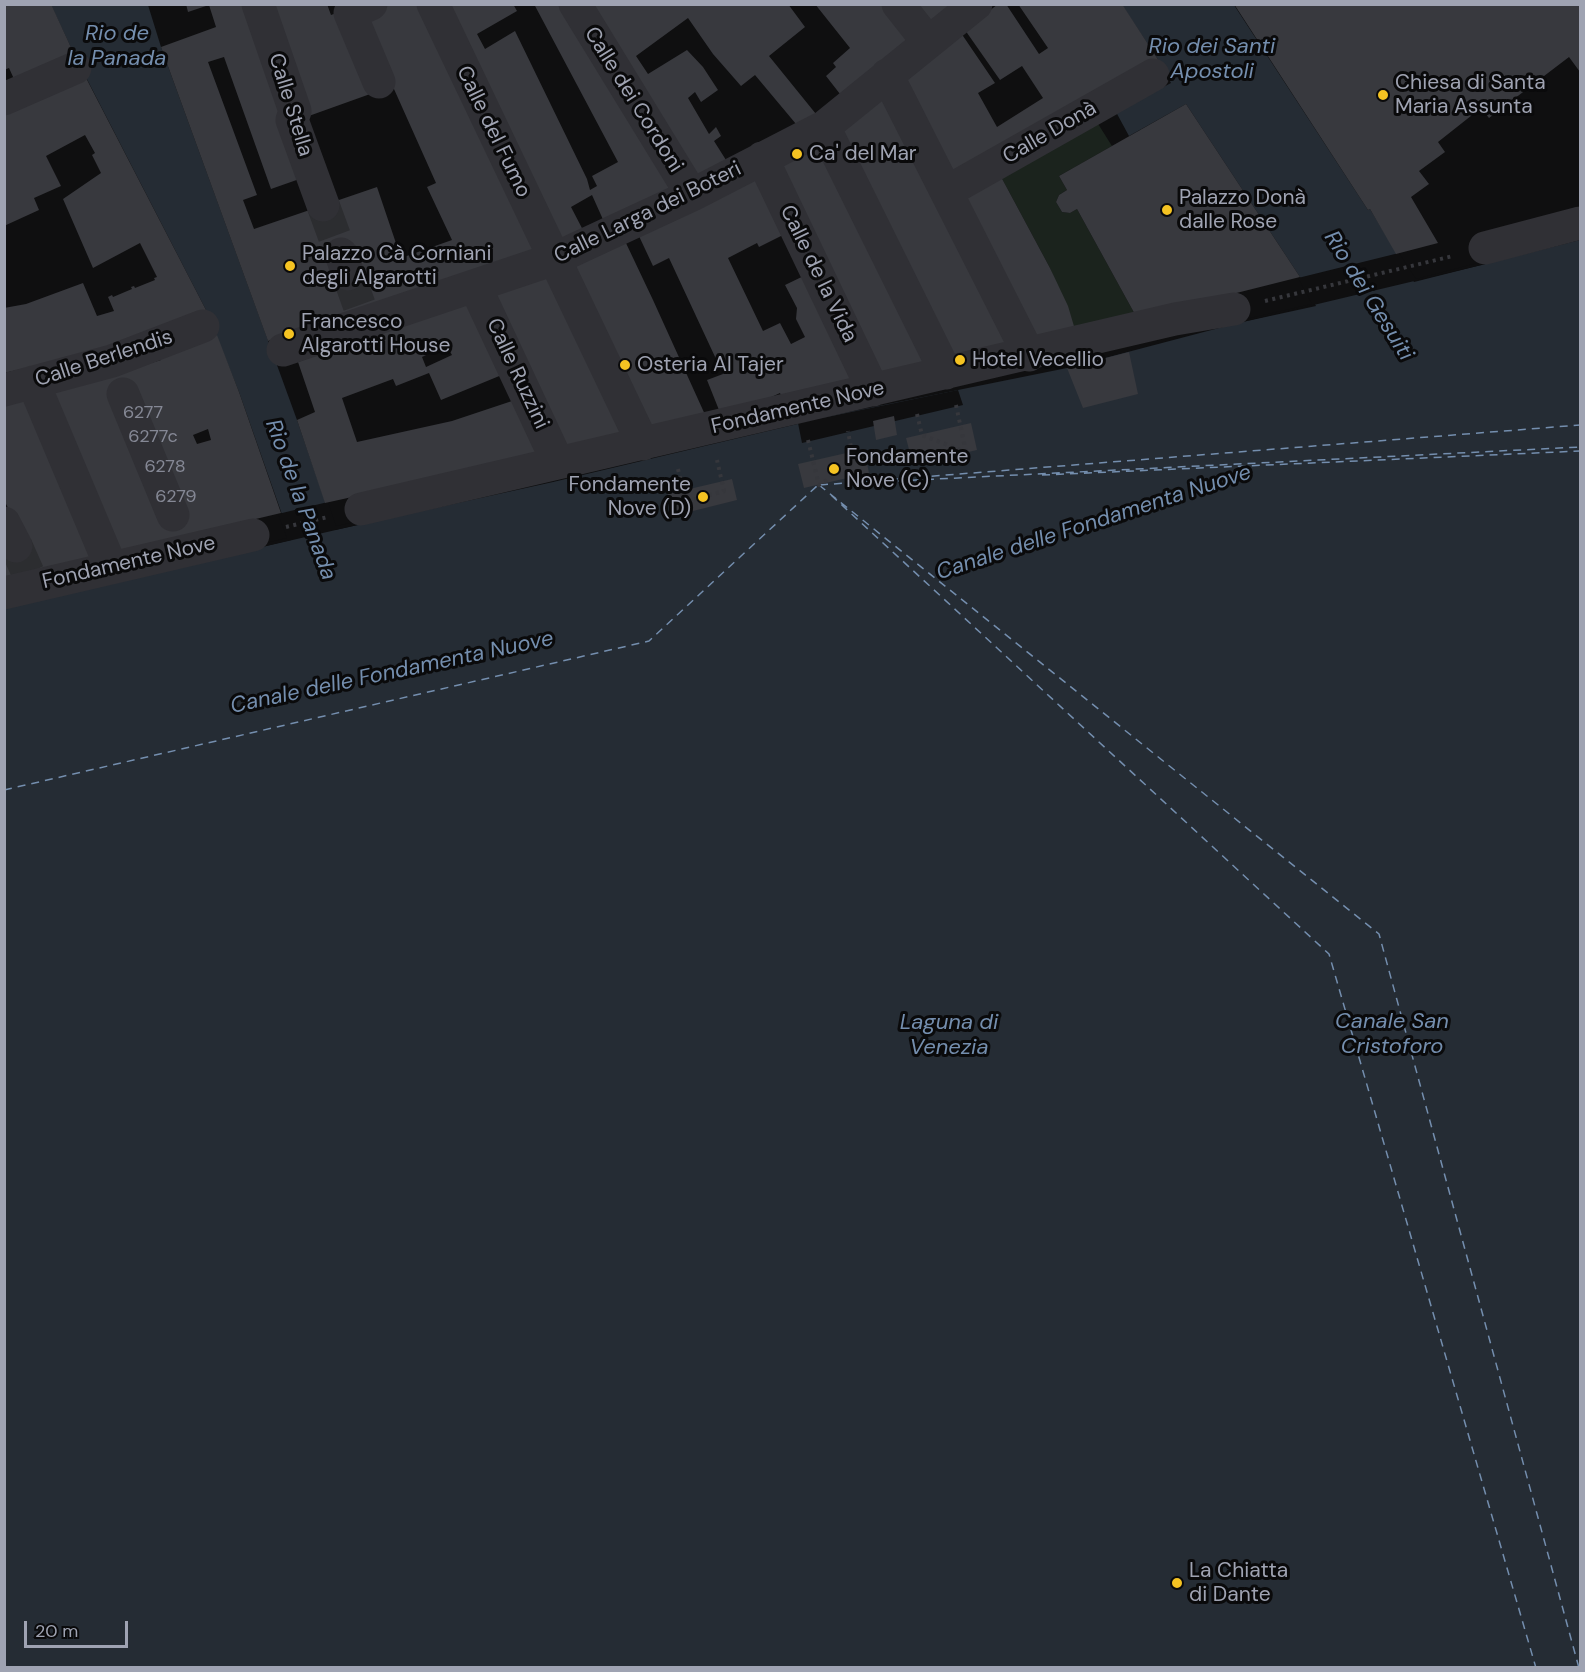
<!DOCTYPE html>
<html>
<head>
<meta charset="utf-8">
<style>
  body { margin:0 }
  #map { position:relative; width:1585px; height:1672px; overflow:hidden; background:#0f0f10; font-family:"DM Sans",sans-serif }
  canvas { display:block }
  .frame { position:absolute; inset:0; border:6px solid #9fa3b2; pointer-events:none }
  .scale { position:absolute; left:24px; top:1621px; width:104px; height:27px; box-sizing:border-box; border:3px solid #9fa3b2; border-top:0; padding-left:8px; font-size:18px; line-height:21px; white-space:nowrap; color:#9fa3b2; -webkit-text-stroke:4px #0a0a0b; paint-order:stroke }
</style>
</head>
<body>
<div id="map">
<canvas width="1585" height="1672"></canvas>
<div class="frame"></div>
<div class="scale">20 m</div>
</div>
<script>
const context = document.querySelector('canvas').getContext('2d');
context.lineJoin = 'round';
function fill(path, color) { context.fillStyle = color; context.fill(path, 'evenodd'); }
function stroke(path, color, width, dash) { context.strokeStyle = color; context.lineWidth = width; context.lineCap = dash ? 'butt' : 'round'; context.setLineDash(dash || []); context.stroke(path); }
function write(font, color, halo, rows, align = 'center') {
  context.font = font + ' "DM Sans",sans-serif'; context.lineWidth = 6; context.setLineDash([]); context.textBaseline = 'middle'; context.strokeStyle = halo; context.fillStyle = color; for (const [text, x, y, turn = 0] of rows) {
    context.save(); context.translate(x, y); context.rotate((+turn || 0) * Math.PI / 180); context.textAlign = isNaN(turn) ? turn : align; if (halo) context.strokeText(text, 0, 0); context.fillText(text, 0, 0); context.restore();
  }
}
const green = new Path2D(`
  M1095,119L1112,146L1059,176L1067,190L1059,195L1056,202L1062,212L1070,213L1077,209L1137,318L1076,333L1050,268L999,173Z`);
const water = new Path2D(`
  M51,5H148L161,47L297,420L335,530L553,482L844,413L1067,368L1238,323L1316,306L1300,277L1186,104L1129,136L1116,112L1171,83L1159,61L1122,5H1234L1368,210L1370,209L1414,282L1580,240V1667H5L4,608L291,540L239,392L206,310L75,56Z`);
const pier = new Path2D(`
  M1399,253L1416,279L1489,260L1490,263L1238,323L1237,321L1312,304L1298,278Z
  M958,390L963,405L802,443L798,423Z
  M328,502L336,526L365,520L366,523L258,548L257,545L287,538L278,514Z`);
const ferry = new Path2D(`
  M1042,475L1580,451
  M856,483L1580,447
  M819,485L1379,934L1579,1668
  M820,485L1580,425
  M831,495L1329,954L1536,1668
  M4,790L649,641L818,485`);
const building = new Path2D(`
  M4,4H51L75,56L14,79L9,68L4,70Z
  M186,4H249L308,176L271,189L224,57L208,62L257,195L243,200L254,229L377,187L401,258L452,240L427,187L436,183L360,13L381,4H427L543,249L268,341L161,47L216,27L209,5L188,12Z
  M268,4H327L331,15L339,12L373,93L306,117Z
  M439,4H513L517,11L477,34L485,49L515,31L587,179L590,190L597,186L592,176L618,162L534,4H566L680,189L605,224L592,195L571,207L584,232L555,246Z
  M588,4H788L805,27L769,56L816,114L796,124L755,75L741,86L713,54L688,18L636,56L648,74L687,50L703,67L718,90L701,102L695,92L688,98L709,134L716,127L721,136L714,141L726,160L693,177Z
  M815,4H893L916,33L840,94L826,76L836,67L833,63L850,48Z
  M904,4H952L922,28Z
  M998,4H1006L1039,54L1048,48L1018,4H1122L1159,61L951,176L903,79L961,33L995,83L978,93L997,127L1043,98L1022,66L1000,80L965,30Z
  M1234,4H1580V72L1569,57L1489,118L1481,108L1438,142L1445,152L1419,171L1429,184L1411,197L1438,243L1396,254L1370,209L1368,210Z
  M84,74L206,310L115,348L4,373V308L26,304L83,283L97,316L114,311L108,297L112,295L113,297L132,289L131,287L134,286L135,288L155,280L154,278L157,277L140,243L93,268L63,199L101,173L92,155L95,153L85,135L46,156L61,186L34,198L39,210L4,226V107Z
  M885,94L1015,347L947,363L834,134Z
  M1186,104L1300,277L1137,318L1077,209L1070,213L1062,212L1056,202L1059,195L1067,190L1059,176Z
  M825,140L934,366L873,381L770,168Z
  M763,172L793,230L759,247L757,243L728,258L763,331L780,323L791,344L805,337L796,319L797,308L785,285L814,271L865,382L783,401L780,393L750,407L719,410L707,380L723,374L669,258L653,266L638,234Z
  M999,173L1050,268L1068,306L1076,333L1034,345L960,195Z
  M625,241L653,300L707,419L648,432L571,267Z
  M552,273L629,437L565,453L490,296Z
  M474,298L509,372L441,400L429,373L396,386L393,379L342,398L357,442L452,421L521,398L548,454L325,503L297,420L315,412L298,362ZM446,345L452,355L426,367L422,357Z
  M217,335L239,392L281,513L116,552L49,393L161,360L159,356ZM208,429L211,440L197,444L193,435Z
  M1129,352L1138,394L1083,408L1067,368Z
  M27,397L95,557L4,579V549L26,544L4,500V402Z
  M894,416L897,435L876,440L873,421Z
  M971,423L977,450L913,465L906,438Z
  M864,449L869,473L804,488L798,464Z
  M732,479L737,500L673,516L668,494Z`);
const minorTunnel = new Path2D(`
  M323,205L341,254
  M348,274L361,310
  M16,546L28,573`);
const path = new Path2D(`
  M1265,301L1453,256
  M956,405L966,452
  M917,414L922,435L966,452
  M808,440L819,485L854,464L848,431
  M678,469L688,512
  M688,512L692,500L724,491L717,460
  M286,527L328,517`);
const minor = new Path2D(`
  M258,4L295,111L292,120L323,205
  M371,4L350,13L379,82
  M433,4L643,444
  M575,4L692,195
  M898,4L928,42
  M887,75L1029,355
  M4,99L75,68
  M824,127L946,373
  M762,158L873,390
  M948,191L1153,75
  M1485,248L1580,223
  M341,254L348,274
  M475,286L558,463
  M283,350L554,259L692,195L824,127L976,4
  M33,382L111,567
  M4,390L112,361L203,326
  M123,394L173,515
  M361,509L1175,319L1234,309
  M4,523L16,546
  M4,593L253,535`);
const markers = [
  [1383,95,6,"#f5c322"],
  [797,154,6,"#f5c322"],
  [1167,210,6,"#f5c322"],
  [290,266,6,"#f5c322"],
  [289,334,6,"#f5c322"],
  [960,360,6,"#f5c322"],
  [625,365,6,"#f5c322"],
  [834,469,6,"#f5c322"],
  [703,497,6,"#f5c322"],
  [1177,1583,6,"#f5c322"]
];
const numberNames = [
  ["6277",143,413],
  ["6277c",153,437],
  ["6278",165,467],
  ["6279",176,497]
];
const poiNames = [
  ["Chiesa di Santa",1395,83],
  ["Maria Assunta",1395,107],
  ["Ca' del Mar",809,154],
  ["Palazzo Donà",1179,198],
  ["dalle Rose",1179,222],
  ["Palazzo Cà Corniani",302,254],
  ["degli Algarotti",302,278],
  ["Francesco",301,322],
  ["Algarotti House",301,346],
  ["Hotel Vecellio",972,360],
  ["Osteria Al Tajer",637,365],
  ["Fondamente",846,457],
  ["Nove (C)",846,481],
  ["Fondamente",691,485,"right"],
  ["Nove (D)",691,509,"right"],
  ["La Chiatta",1189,1571],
  ["di Dante",1189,1595]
];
const streetNames = [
  ["Calle dei Cordoni",633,100,58],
  ["Calle Stella",290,105,73],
  ["Calle del Fumo",493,132,64],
  ["Calle Donà",1050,133,-30],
  ["Calle Larga dei Boteri",648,213,-26],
  ["Calle de la Vida",818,274,64],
  ["Calle Berlendis",104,359,-18],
  ["Calle Ruzzini",517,374,65],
  ["Fondamente Nove",798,408,-13],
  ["Fondamente Nove",129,563,-13]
];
const waterNames = [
  ["Rio de",117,34],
  ["la Panada",117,59],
  ["Rio dei Santi",1212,47],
  ["Apostoli",1212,72],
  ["Rio dei Gesuiti",1368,296,58],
  ["Rio de la Panada",300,500,70],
  ["Canale delle Fondamenta Nuove",1094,523,-18],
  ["Canale delle Fondamenta Nuove",392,673,-12],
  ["Canale San",1392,1022],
  ["Cristoforo",1392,1047],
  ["Laguna di",949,1023],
  ["Venezia",949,1048]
];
fill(green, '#1b231d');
fill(water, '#252c34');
fill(pier, '#0f0f10');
stroke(ferry, '#748eae', 1.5, [8, 6]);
fill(building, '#38393e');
stroke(minorTunnel, '#2c2d30', 33, [33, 16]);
stroke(path, '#36373c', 4, [3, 4.5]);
stroke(minor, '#303035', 33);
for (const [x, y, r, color] of markers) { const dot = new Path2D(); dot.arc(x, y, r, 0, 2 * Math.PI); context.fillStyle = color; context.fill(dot); stroke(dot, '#0a0a0b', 2); }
write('18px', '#858895', null, numberNames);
write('21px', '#9fa3b2', '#0a0a0b', poiNames, 'left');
write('21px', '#9fa3b2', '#0a0a0b', streetNames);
write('italic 22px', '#748eae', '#0a0a0b', waterNames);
</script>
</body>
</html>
